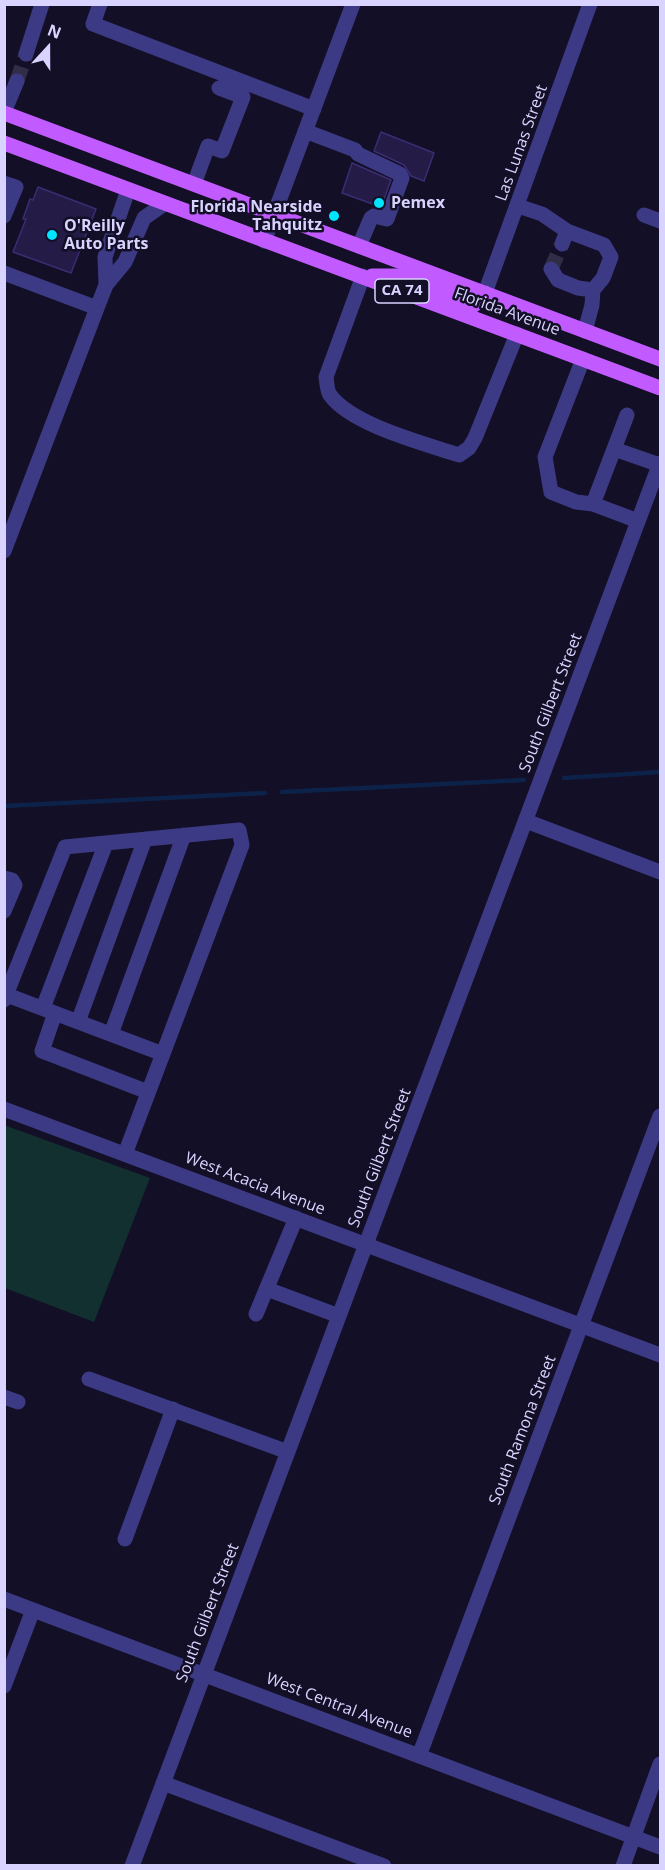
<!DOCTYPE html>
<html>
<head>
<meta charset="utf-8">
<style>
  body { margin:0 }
  #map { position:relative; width:665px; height:1870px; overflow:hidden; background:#130f26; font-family:"Open Sans",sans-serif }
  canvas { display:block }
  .frame { position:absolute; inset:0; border:6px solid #d9d4ff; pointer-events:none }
  .north { position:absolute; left:18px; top:18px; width:60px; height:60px; -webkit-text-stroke:4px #130f26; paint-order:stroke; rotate:21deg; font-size:16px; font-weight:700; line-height:24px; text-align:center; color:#d9d4ff }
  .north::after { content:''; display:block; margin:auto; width:21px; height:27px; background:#d9d4ff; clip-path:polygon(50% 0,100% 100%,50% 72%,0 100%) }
</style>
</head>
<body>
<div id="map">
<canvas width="665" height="1870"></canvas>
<div class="frame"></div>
<div class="north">N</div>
</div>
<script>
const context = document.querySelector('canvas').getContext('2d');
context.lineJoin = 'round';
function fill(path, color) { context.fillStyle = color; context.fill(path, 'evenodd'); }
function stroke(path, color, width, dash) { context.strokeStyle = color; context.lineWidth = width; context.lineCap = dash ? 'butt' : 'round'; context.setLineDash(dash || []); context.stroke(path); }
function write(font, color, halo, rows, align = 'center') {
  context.font = font + ' "Open Sans",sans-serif'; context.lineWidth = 5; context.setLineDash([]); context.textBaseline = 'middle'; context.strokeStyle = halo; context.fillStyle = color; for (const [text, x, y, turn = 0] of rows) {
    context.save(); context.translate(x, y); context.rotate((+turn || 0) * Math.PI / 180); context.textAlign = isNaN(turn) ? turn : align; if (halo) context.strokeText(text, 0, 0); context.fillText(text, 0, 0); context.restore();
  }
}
const green = new Path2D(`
  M4,1125L150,1178L94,1322L5,1288Z`);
const stream = new Path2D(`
  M564,778L660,772
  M282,792L524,780
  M4,806L265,793`);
const building = new Path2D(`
  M381,132L434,153L424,181L411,176L404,165L374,151Z
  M352,163L391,180L381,207L342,193Z
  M38,187L96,209L71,273L13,252L26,219H23L30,199L33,200Z`);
const minorTunnel = new Path2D(`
  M17,81L26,54
  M551,269L562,244`);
const minor = new Path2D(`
  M100,4L93,24L314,109
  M26,54L42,4
  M4,112L17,81
  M305,131L355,150L358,154L400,174L402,178L387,219L374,216L371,218L359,246
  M4,183L16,187L4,216
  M194,184L208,146L222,151L243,97L219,88
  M518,206L542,214L567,231L562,244
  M644,215L660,221
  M264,241L353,4
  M551,269L558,280L578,288L593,290L603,278L611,257L604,245L567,231
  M4,273L97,308L4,551
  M363,276L326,377C327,383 327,391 330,395C352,425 423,443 459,455L469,448L475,438L517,334
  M106,285L105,257L128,190
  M485,293L590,4
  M97,308L106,285L125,262L144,218L164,204
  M585,331L592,305L593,290
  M583,359L545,457L551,492L576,502L593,504
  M627,415L593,504L638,521
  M614,449L660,465
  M526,821L660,872
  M4,878L12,880L15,885L4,911
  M7,995L163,1054
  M4,1000L65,847L239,830L242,845L125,1154
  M43,1008L106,843
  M55,1013L42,1051L148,1092
  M78,1022L145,839
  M111,1034L184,835
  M4,1109L660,1355
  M267,1289L339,1316
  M256,1314L296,1218
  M89,1379L288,1452
  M4,1397L18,1402
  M125,1539L173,1409
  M4,1599L660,1847
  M4,1686L33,1610
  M419,1756L660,1116
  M163,1783L384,1866
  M132,1866L660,463
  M623,1866L660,1764`);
const major = new Path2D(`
  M4,113L660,359
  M4,143L660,388
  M372,276H396L474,305L481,300L485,293`);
const markers = [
  [379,203,6,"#00e5ff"],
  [334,216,6,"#00e5ff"],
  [52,235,6,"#00e5ff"]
];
const shields = [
  [402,291,54]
];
const shieldNames = [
  ["CA 74",402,291]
];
const streetNames = [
  ["Las Lunas Street",522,143,-70],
  ["Florida Avenue",507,312,20],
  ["South Gilbert Street",551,703,-69],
  ["South Gilbert Street",380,1158,-69],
  ["West Acacia Avenue",255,1184,21],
  ["South Ramona Street",523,1430,-69],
  ["South Gilbert Street",208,1613,-69],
  ["West Central Avenue",339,1706,21]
];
const poiNames = [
  ["Pemex",391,203],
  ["Florida Nearside",322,207,"right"],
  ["Tahquitz",322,225,"right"],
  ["O'Reilly",64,226],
  ["Auto Parts",64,244]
];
fill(green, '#12302f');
stroke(stream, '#0c2248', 4.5);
fill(building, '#241b47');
stroke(building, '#3b2d73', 1.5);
stroke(minorTunnel, '#312d47', 15, [15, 8]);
stroke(minor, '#3d3a85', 15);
stroke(major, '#c25bff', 15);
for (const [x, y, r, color] of markers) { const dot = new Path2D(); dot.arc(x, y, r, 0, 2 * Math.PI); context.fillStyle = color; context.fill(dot); stroke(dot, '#130f26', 2); }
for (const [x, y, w] of shields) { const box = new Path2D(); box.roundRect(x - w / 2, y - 12, w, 24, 4.5); context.fillStyle = '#130f26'; context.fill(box); stroke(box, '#d9d4ff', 1.5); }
write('bold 15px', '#d9d4ff', null, shieldNames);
write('16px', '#d9d4ff', '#130f26', streetNames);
write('bold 16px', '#d9d4ff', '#130f26', poiNames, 'left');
</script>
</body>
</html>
